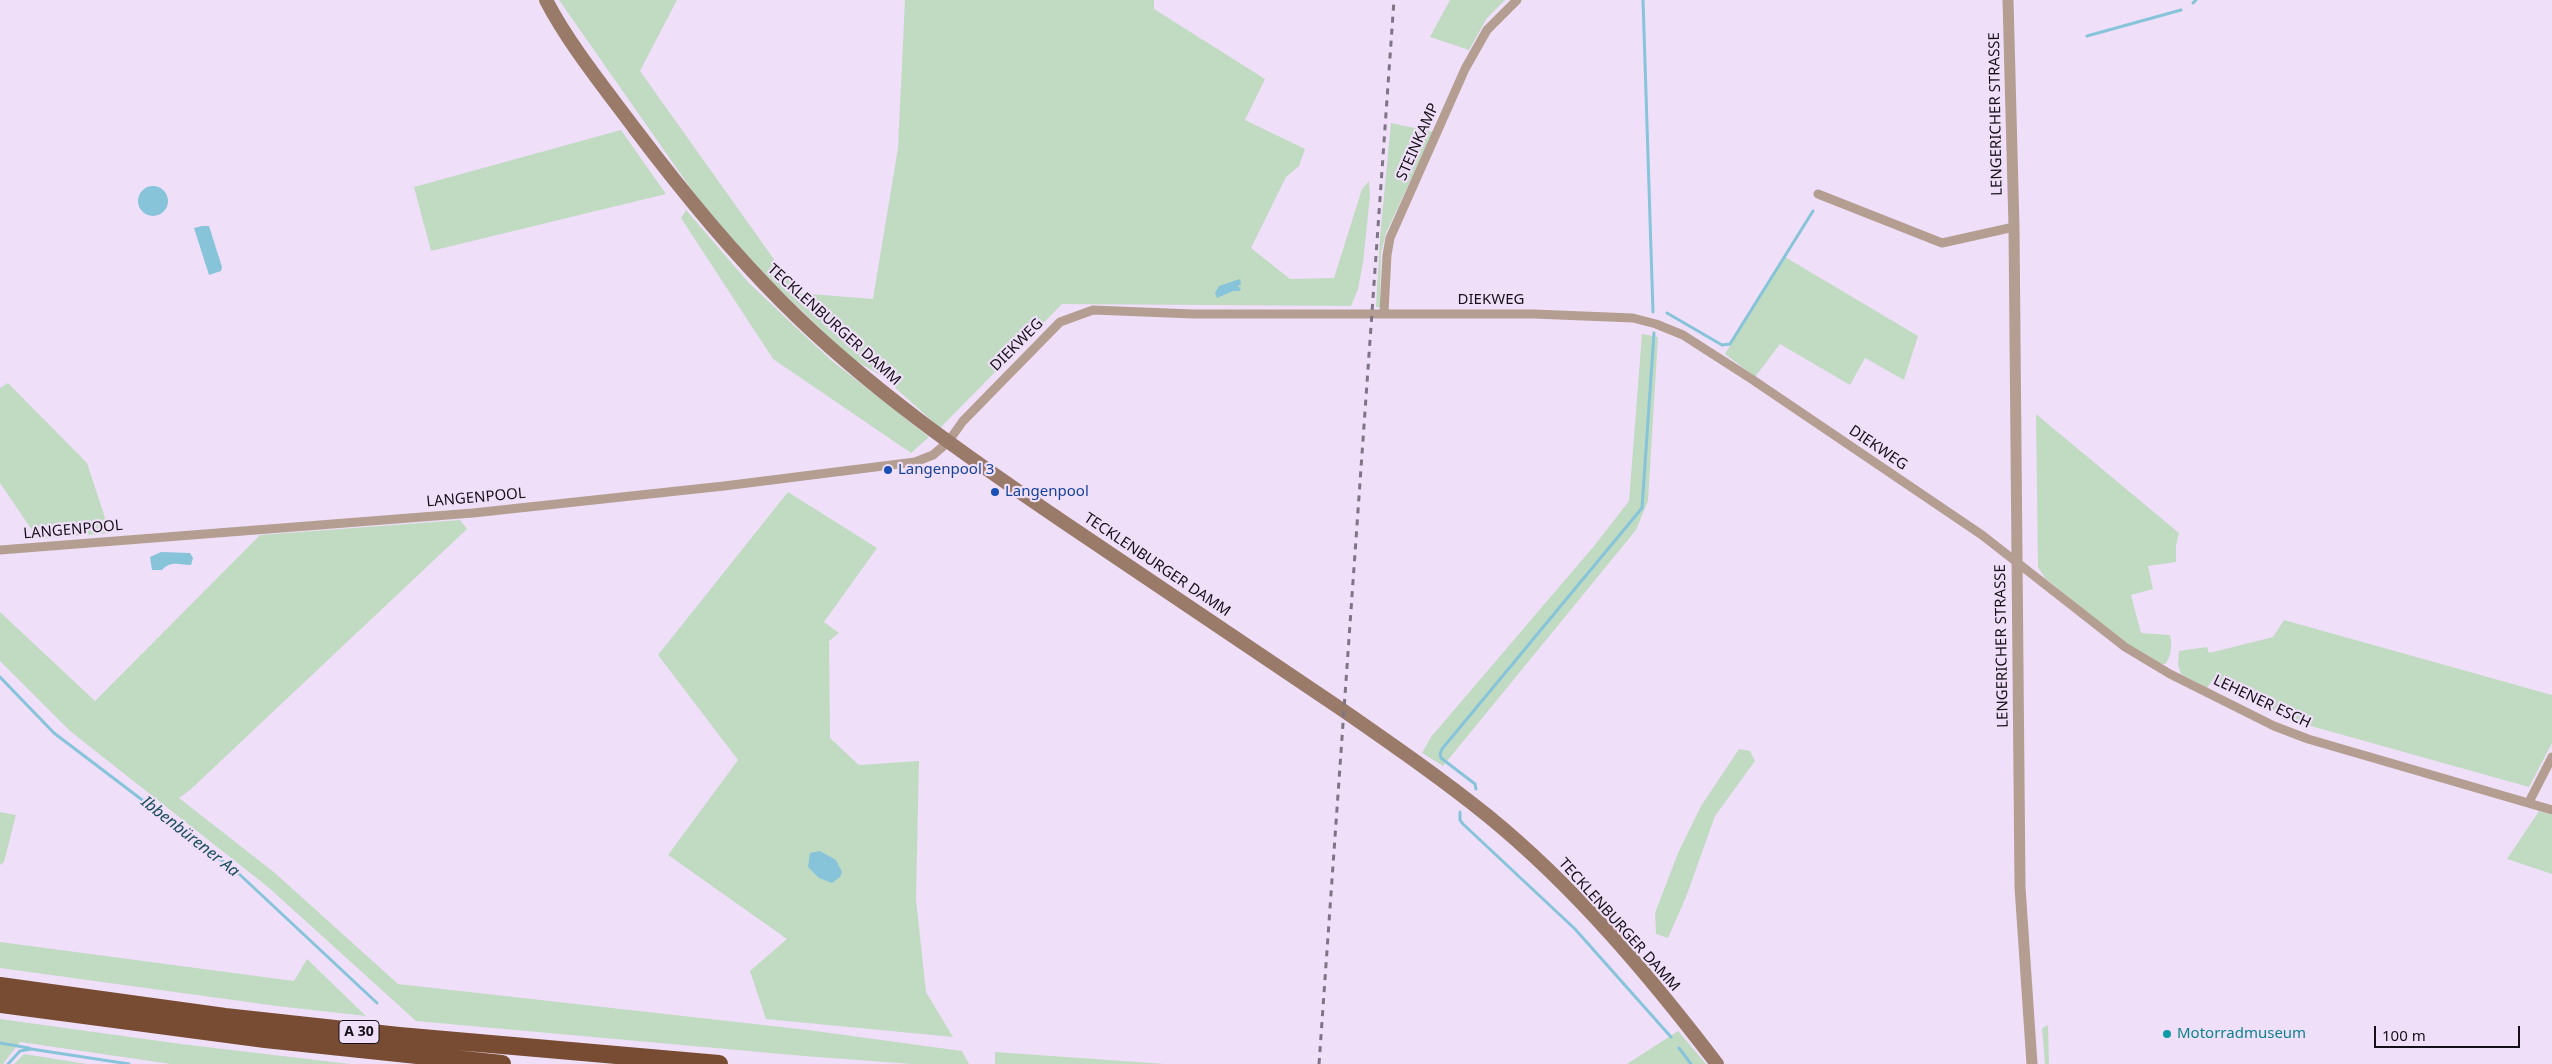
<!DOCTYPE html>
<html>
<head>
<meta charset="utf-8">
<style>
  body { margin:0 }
  #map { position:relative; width:2552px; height:1064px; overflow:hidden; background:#f0dff9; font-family:"Noto Sans",sans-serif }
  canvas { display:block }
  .scale { position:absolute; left:2374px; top:1026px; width:146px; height:22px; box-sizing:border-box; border:2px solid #161119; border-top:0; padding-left:6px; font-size:15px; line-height:18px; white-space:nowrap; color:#161119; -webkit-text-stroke:4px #f0dff9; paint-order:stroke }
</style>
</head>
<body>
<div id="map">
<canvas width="2552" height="1064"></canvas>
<div class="scale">100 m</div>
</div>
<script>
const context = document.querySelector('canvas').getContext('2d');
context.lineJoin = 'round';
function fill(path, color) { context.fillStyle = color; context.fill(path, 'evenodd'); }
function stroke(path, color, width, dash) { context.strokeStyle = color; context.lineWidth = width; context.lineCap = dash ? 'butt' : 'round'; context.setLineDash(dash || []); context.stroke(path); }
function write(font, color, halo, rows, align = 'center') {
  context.font = font + ' "Noto Sans",sans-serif'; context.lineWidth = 4.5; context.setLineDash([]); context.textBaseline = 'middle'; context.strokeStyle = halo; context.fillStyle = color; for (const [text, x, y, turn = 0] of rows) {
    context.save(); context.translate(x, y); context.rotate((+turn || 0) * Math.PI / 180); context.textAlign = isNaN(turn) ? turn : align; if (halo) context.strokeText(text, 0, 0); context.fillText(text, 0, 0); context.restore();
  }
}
const green = new Path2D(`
  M559,0H677L640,71L798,293L873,299L898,148L905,0H1154V9L1265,79L1245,120L1305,149L1299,166L1286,177L1251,248L1290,279L1334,278L1362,189L1369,181L1370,196L1363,263L1358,289L1351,306L1062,304L940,428L882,376L851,358L756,267L694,193Z
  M1450,0H1505L1487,18L1469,50L1430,37Z
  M1391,123L1433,132L1386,233L1381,253L1380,307H1376L1380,237Z
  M621,130L666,194L431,251L414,187Z
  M686,210L748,282L787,319L832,361L929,437L911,453L773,359L681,218Z
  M1785,257L1918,336L1904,380L1865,358L1850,385L1780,344L1755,377L1725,354Z
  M1642,334L1658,337L1648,501L1636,530L1443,766L1422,753L1431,737L1594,546L1629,501Z
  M8,383L87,463L110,533L38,539L0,483V388Z
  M2036,414L2179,533L2176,546V562L2148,566L2153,589L2131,595L2141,633L2170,635C2172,644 2172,657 2165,664H2159L2116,636L2045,578L2038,567Z
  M788,492L877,548L824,622L839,633L829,641L830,738L859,765L919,761L916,899L926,992L953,1037L766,1019L750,971L787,939L668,855L738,760L658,655Z
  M460,520L467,529L190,790L179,798L275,873L398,984L808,1030L962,1051L969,1064H912L804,1056L416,1021L268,887L70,731L0,661V612L95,701L260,535Z
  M2284,620L2552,695V743L2529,787L2311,726L2289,718L2213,679L2207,688L2181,674L2178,665L2179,651L2207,647L2209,653L2273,637Z
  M1739,749L1750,751L1755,761L1715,816L1686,897L1668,938L1656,934L1655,913L1678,853L1701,806Z
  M2539,811L2552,815V874L2507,859Z
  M0,812L16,815L4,862L0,865Z
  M0,942L294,981L307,959L366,1016L277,1006L0,968Z
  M0,1019L181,1044L350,1064H171L20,1042L3,1064H0Z
  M2048,1025L2049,1064H2045L2042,1028Z
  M1678,1031L1706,1064H1627Z
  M995,1052L1165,1064H995Z
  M24,1054L87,1064H14Z`);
const water = new Path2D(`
  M138 201a15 15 0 1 1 30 0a15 15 0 1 1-30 0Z
  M202,226H209L222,267L221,271L209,275L194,228Z
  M1240,279L1241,284L1238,286L1241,289L1239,291H1233L1217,298L1215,293L1219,286Z
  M161,552L190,553L193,558L191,565C180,565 171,560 162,570H152L150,557Z
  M820,851L836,860L842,872L840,877L832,883L819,878L808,867L810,853Z`);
const pier = new Path2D(`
  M379,1002L445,1064H436L372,1005Z`);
const stream = new Path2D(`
  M1643,0L1653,312
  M2193,3L2196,0
  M2087,36L2181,10
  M1667,313L1722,345L1730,344L1813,211
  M0,677L54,733L237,872L377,1003
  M1476,789L1475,784L1441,758L1440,754L1442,749L1642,508L1654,333
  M1460,812V820L1463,824L1575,929L1671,1037
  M0,1043L29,1048
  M1679,1048L1691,1064
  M8,1064L20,1051L31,1049L129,1064`);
const minor = new Path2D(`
  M1818,194L1942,243L2014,227
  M1384,312L1387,255L1390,238L1465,69L1487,30L1517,0
  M0,550L473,513L724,486L915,462L933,455L948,442L963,421L1060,322L1093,310L1193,314H1534L1633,318L1656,324L1683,335L1753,380L1982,535L2125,647L2170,674L2274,726L2308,739L2552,810
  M2529,802L2552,757`);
const tertiary = new Path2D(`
  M2008,0L2014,227L2020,887L2032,1064`);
const secondary = new Path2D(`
  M546,0C568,43 606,90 635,129C681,190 729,249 783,303C868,388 966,456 1065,523C1158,586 1251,648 1344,711C1393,745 1442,779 1488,816C1575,887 1649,975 1717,1064`);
const motorway = new Path2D(`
  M0,986L225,1017L399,1036L719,1064
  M0,1004L265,1039L502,1064`);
const rail = new Path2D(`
  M1319,1064L1394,0`);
const markers = [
  [888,470,5,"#1a4fb4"],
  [995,492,5,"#1a4fb4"],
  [2167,1034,5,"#0f9aa8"]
];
const shields = [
  [359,1032,40]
];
const shieldNames = [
  ["A 30",359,1032]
];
const streetNames = [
  ["LENGERICHER STRASSE",1996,114,-91],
  ["STEINKAMP",1418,142,-66],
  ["DIEKWEG",1491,300],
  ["TECKLENBURGER DAMM",834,325,42],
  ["DIEKWEG",1017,345,-45],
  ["DIEKWEG",1878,448,34],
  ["LANGENPOOL",476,498,-5],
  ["LANGENPOOL",73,530,-5],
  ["TECKLENBURGER DAMM",1157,565,34],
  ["LENGERICHER STRASSE",2002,646,-91],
  ["LEHENER ESCH",2262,702,25],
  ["TECKLENBURGER DAMM",1619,925,48]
];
const transitNames = [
  ["Langenpool 3",898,470],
  ["Langenpool",1005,492]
];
const cultureNames = [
  ["Motorradmuseum",2177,1034]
];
const waterNames = [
  ["Ibbenbürener Aa",190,837,38]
];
fill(green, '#c0dbc2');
fill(water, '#87c4da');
fill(pier, '#f0dff9');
stroke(stream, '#87c4da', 3);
stroke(minor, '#b49e92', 9);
stroke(tertiary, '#b49e92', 11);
stroke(secondary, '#9a7b69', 14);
stroke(motorway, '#774c32', 18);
stroke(rail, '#7f7485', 3, [6, 6]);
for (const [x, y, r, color] of markers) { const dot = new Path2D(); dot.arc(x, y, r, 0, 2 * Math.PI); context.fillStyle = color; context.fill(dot); stroke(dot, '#f0dff9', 2); }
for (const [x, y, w] of shields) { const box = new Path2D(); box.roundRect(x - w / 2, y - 11.5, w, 23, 4); context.fillStyle = '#f0dff9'; context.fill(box); stroke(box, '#161119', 1); }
write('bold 14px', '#161119', null, shieldNames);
write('15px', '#161119', '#f0dff9', streetNames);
write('15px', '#164399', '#f0dff9', transitNames, 'left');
write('15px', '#0d838f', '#f0dff9', cultureNames, 'left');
write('italic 16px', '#1a4d5d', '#f0dff9', waterNames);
</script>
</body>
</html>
